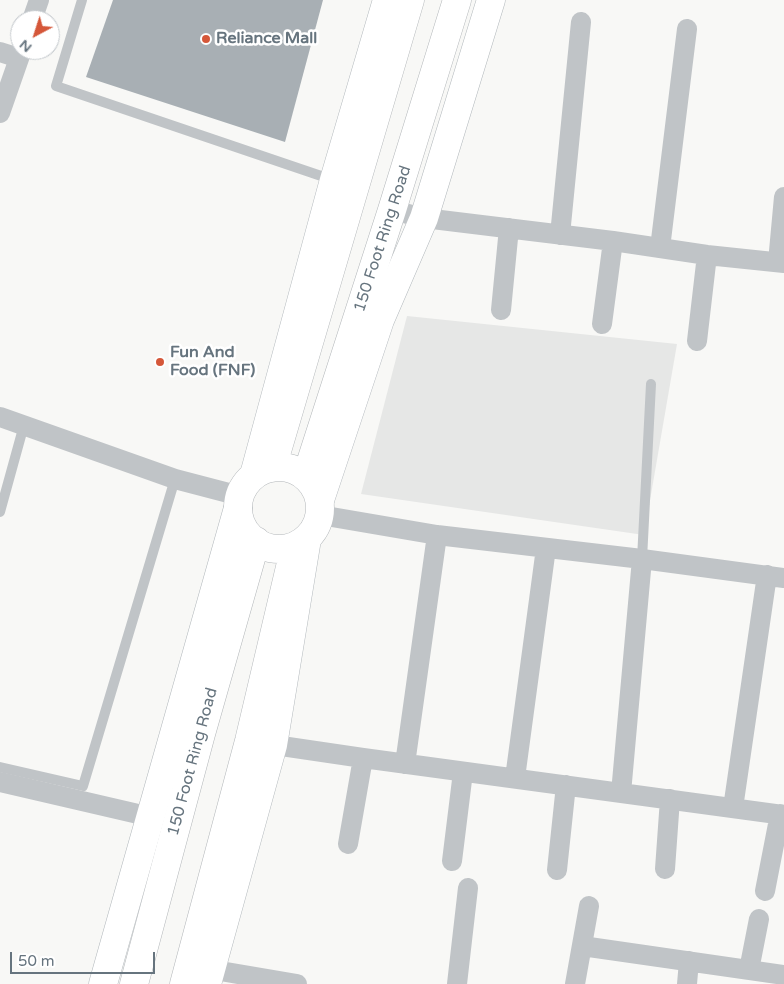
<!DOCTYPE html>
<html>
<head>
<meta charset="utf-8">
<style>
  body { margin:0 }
  #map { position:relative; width:784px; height:984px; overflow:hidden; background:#f8f8f6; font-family:"Varela Round",sans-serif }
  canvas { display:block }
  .north { position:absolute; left:10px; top:10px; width:50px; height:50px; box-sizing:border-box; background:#fff; border:1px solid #c2c7cb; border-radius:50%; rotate:220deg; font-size:14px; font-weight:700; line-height:20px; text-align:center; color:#66747e }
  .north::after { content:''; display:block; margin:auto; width:18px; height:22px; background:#d55739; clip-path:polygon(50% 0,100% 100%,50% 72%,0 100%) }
  .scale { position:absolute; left:10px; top:952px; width:145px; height:22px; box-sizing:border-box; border:2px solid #66747e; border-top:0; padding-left:6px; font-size:15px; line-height:18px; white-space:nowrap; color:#66747e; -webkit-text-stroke:4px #fff; paint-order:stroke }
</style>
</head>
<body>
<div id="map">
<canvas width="784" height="984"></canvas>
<div class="north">N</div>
<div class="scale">50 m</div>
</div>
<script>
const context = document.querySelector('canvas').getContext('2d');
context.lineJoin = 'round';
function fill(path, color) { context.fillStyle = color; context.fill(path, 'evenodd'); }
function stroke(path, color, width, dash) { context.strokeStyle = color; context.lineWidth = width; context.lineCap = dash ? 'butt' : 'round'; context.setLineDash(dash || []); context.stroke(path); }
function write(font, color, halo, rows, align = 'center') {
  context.font = font + ' "Varela Round",sans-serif'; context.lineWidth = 5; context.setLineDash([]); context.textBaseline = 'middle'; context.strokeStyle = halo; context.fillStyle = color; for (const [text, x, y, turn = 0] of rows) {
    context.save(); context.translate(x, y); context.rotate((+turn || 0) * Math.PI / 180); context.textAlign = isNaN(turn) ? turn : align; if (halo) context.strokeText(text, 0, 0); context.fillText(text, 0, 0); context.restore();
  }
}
const built = new Path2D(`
  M407,316L677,344L644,535L361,494Z`);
const building = new Path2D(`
  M113,0H323L285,142L86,77Z`);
const lane = new Path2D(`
  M82,0L56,86L333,180
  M0,512L24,425
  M642,559L651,384
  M0,767L83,786L175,479`);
const street = new Path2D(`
  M32,20L39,0
  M0,52L19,58
  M0,113L22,50
  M392,210L424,218L613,241L707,255L784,263
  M560,235L581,22
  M660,248L687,29
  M778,262L784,197
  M501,310L509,228
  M602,324L613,241
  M697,341L707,255
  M0,417L175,479L240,496
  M320,515L437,535L642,559L784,578
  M261,743L363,758L784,815
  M405,764L437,535
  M515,778L546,548
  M0,782L151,817
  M621,793L642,559
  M733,808L767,575
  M348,844L363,758
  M452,861L463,772
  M665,869L670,799
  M557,870L566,785
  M765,891L780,814
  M582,946L784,975
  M197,967L297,984
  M749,970L759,919
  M457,984L468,888
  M575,984L589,906
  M687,984L689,961`);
const secondary = new Path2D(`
  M254,475L334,180L387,0
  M320,500L380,320L424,218L491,0
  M103,984L238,508
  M207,984L273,745L307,539`);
const highway = new Path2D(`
  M238 508a41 41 0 1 1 82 0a41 41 0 1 1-82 0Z
  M272,468L410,0
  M306,477L392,210L457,0
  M134,984L201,734L256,541
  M184,984L249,741L295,546`);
const markers = [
  [206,39,5,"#d55739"],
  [160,362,5,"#d55739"]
];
const poiNames = [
  ["Reliance Mall",216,39],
  ["Fun And",170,353],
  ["Food (FNF)",170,371]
];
const streetNames = [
  ["150 Foot Ring Road",383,239,-72],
  ["150 Foot Ring Road",193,762,-75]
];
fill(built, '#e6e7e6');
fill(building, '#a8afb4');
stroke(secondary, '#b2b8bc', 29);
stroke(highway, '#b3b7ba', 29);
stroke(lane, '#c0c4c7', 10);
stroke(street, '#c0c4c7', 20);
stroke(secondary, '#fff', 28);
stroke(highway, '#fff', 28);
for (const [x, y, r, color] of markers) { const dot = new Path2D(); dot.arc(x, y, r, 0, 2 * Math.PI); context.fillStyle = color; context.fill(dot); stroke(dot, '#fff', 2); }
write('bold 16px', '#66747e', '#fff', poiNames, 'left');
write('16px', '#66747e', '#fff', streetNames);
</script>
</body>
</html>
